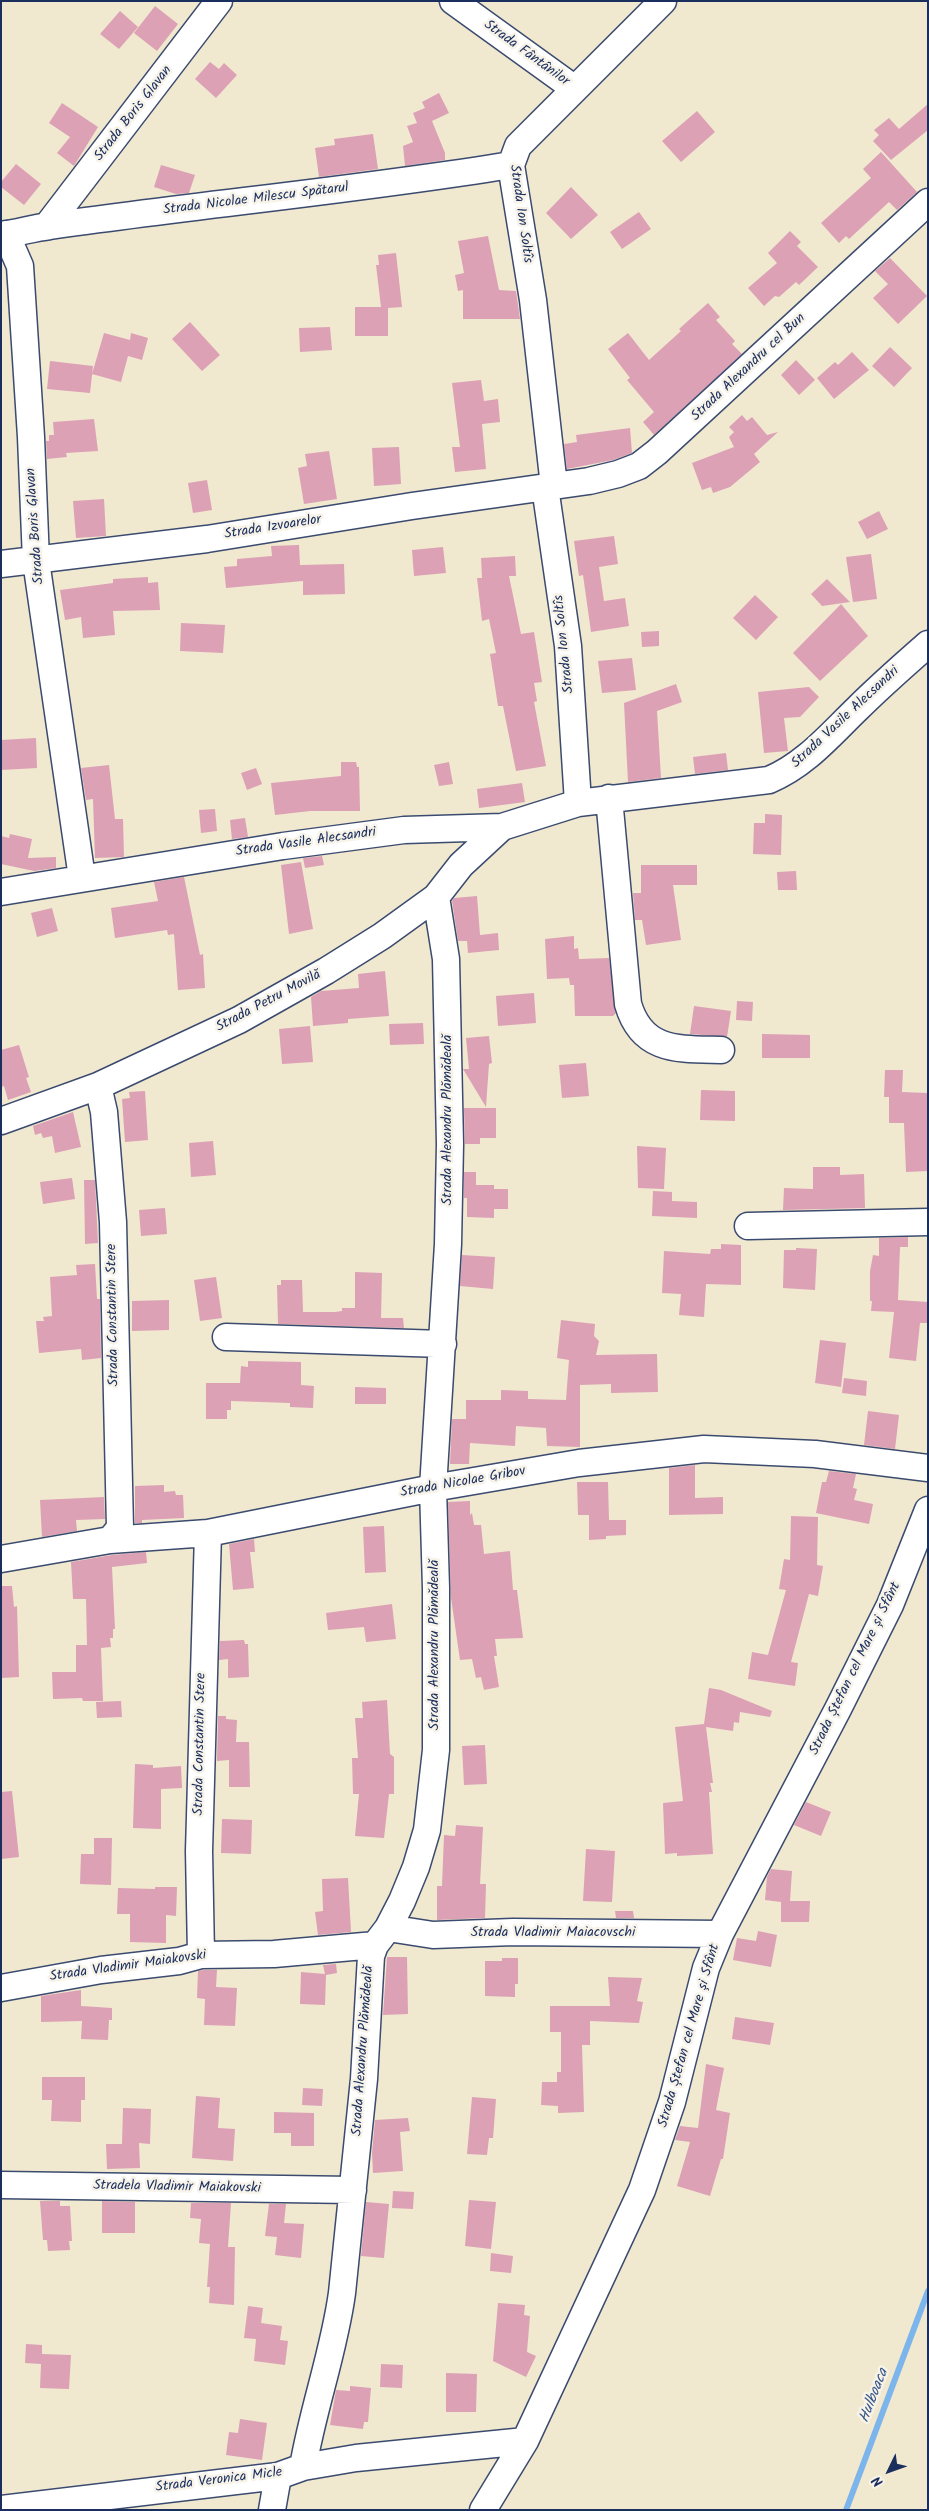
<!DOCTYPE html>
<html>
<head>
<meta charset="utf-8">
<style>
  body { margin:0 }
  #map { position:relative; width:929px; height:2511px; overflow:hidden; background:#f1e8d0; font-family:Kalam,sans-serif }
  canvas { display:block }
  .frame { position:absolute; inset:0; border:2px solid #1b2f5e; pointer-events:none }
  .north { position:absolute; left:864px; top:2446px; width:50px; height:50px; -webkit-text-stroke:4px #f7f3e8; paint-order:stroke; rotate:228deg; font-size:14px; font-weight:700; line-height:20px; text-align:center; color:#1b2f5e }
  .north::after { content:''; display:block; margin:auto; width:18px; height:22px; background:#1b2f5e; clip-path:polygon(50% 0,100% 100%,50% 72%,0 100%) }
</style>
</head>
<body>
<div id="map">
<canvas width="929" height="2511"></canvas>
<div class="frame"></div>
<div class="north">N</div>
</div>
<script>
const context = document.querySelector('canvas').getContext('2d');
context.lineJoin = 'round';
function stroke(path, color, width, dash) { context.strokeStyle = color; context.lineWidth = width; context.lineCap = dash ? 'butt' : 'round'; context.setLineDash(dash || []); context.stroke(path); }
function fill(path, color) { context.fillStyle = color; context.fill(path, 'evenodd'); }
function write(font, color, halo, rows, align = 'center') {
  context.font = font + ' Kalam,sans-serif'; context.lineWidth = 5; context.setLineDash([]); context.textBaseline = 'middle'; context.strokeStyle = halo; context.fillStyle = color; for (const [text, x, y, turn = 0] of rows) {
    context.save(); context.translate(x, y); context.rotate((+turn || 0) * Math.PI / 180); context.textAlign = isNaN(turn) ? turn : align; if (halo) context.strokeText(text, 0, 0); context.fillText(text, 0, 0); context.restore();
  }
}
const stream = new Path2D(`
  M846,2510L928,2291`);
const building = new Path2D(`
  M155,6L178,24L157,51L134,33Z
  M120,11L138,27L119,49L100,34Z
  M210,62L219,69L224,63L237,75L216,98L195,79Z
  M439,93L449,113L432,121L445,153V160L405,166L403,146L413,142L407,126L417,123L413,113L425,108L422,102Z
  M62,103L98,127L74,166L57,153L70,137L49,123Z
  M928,104V130L891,160L873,141L879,135L874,130L889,118L899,129Z
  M697,111L715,132L681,162L662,141Z
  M373,134L378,169L319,177L315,148L335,145L334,139Z
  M881,152L917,192L897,210L889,202L849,239L846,236L839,243L821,223L871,178L863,169Z
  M16,164L41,184L24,205L1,187V182Z
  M161,165L195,175L189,193L176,194L154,187Z
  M571,187L598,215L571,239L546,213Z
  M639,212L651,229L622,249L610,232Z
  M790,231L801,242L797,246L818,267L799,285L796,282L779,297L775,296L764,306L748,288L777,263L768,253Z
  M488,236L499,290L516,291L520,319H463V290L458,291L455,275L464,273L458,241Z
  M396,253L402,307L388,308V336H355V307H381L376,265H379L378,255Z
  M890,258L927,296L898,324L873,298L888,284L875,271Z
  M708,303L720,317L716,320L735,341L732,344L742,354L654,435L643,422L654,412L627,380L630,378L608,349L628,333L649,360L681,331L679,329Z
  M190,322L220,355L202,371L172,339Z
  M330,327L332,350L300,352L299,328Z
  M104,333L130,340L131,333L148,338L142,360L128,356L121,382L92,374Z
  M890,347L912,368L894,387L872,366Z
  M852,352L869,370L834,399L817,378L835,362L838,365Z
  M796,360L815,380L799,395L781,375Z
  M50,361L93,366L90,393L47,389Z
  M481,380L484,401L498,399L500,422L482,424L486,469L455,472L452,447H460L452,383Z
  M742,415L747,421L752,417L767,435L778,432L754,454L760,462L730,487L713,493L711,487L702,490L692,463L734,447L729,437L734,432L729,427Z
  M94,419L98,451L66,453L67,457L47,459L46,441H49V435H54L53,422Z
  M630,428L632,453L613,460L567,469L564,444L577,442L576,435Z
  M399,447L401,484L374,486L372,448Z
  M329,451L337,499L304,504L298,468L307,466L305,454Z
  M207,480L212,510L193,513L188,483Z
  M104,499L106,536L76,538L73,501Z
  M879,511L888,529L867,539L858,522Z
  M614,536L618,564L599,567L604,601L625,598L629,626L591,632L583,575L579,576L574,541Z
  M299,545L300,565L344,564L345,594L303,595V581L226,588L224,567L237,566V559L272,556L271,546Z
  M443,547L446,573L414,576L412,550Z
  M871,554L877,599L853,602L846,557Z
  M515,556L516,576H509L521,634L534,632L542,682L534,683L537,701L534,702L546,766L516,771L503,706H498L490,654L496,653L489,619L482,621L477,578H482L481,558Z
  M148,577V583L158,582L160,610L113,611L115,635L83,638L81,617L65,620L60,590L113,583V579Z
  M827,579L850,602L822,606L811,594Z
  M755,595L778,617L756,640L733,618Z
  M841,604L868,636L820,681L793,653Z
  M181,623L225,625L223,653L180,651Z
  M659,631V646L642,647L641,632Z
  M632,658L636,690L602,693L598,661Z
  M676,684L682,702L657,711L661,778L628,782L624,703Z
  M809,687L819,697L800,717L784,718L788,751L764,753L758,692Z
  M36,738L37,768L1,770V740Z
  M726,753L728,770L695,774L693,757Z
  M341,762H356L357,767H359L360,811H310L275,815L271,783L341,776Z
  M449,762L453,784L439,786L434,765Z
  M109,765L115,819H123L124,857L95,858L93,799L86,800L81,768Z
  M256,768L262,784L247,790L241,773Z
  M522,783L525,802L479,808L477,789Z
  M215,809L217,831L201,833L199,810Z
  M765,814L782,815L781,855L753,854L754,823H765Z
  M245,818L248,837L232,839L230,820Z
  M10,834L32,839L28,858L56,857V868L34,871L1,864V836L9,838Z
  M322,856L324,865L305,868L303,858Z
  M301,862L313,929L289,934L281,865Z
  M641,865H697V885H673L681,940L646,945L642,920H635L634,906L633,893H641Z
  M796,871L797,890H778L777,872Z
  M184,877L200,955L203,954L205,988L178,990L174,934L168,935L167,930L115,938L111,908L158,901L154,882Z
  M477,896L480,935L498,933L499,950L468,953L467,941H458L452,901L454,898Z
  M52,908L58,931L37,937L31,913Z
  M574,936V949L578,948L579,959L609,958L616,1013L613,1016H575L574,985H570L569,978L547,979L545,939Z
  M385,971L389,1016L348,1019V1023L313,1026L311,997L321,991L359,988L358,974Z
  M534,993L536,1023L498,1026L496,996Z
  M737,1001L753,1002L752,1021L736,1020Z
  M694,1006L731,1011L727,1037L690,1034Z
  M423,1023L424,1044L390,1045L389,1024Z
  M310,1026L313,1062L282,1064L279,1029Z
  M762,1034L810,1035V1058H762Z
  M489,1036L492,1063L489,1064L486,1107L463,1069H469L466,1038Z
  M19,1045L29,1077L26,1078L31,1092L8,1100L4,1086L1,1087V1050Z
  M586,1063L589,1096L562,1098L559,1065Z
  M885,1070H903L902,1092L928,1093V1171L906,1172L904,1123H889V1097H884Z
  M701,1090L735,1091V1121L700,1120Z
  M145,1091L148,1140L125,1142L122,1099L130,1098L129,1092Z
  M464,1108H496V1138H480V1144H465Z
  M73,1112L81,1147L55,1153L52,1136L43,1138L41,1133L35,1135L33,1126Z
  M213,1141L216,1175L191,1177L189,1143Z
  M637,1146L666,1148L664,1189L638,1188Z
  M813,1167H840V1175L864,1174L865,1208L783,1210L784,1188L813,1189Z
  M464,1172H476V1185H494V1189H508V1209H494V1218L467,1217V1198H464Z
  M72,1178L75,1199L43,1204L40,1182Z
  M84,1180H95L98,1243L85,1244Z
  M653,1191L672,1192V1201L697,1202V1218L652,1216Z
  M165,1208L167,1234L141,1236L139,1210Z
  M908,1237V1247H900L898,1300L928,1302V1323H920L916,1361L889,1358L894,1312L871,1311L872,1301H870V1271L873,1255L879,1256V1238Z
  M721,1244L741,1245V1285L706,1284L704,1317L679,1315L681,1294L662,1293L664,1251L710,1254L711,1249H721Z
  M796,1248L817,1249L815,1290L783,1288L784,1250H796Z
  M462,1255L495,1257L493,1289L460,1286Z
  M95,1264L97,1299H100L101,1358L82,1360L81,1349L39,1353L36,1321H44L43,1317L52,1316L50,1277L77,1275L76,1265Z
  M355,1272L382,1273L381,1318H403L404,1328L278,1324L277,1285H281V1280H302L303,1312H335L342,1311V1308H355Z
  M216,1277L222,1318L200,1321L194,1280Z
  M169,1300V1330L132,1331V1301Z
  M561,1320L595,1324L594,1336L599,1341L596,1355L657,1354L658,1392L611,1393V1384L580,1385V1447L547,1446L546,1428L516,1426L515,1446L470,1443L469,1464H450L452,1419H466V1400H501V1390L528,1391V1399L566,1400L569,1360L557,1358Z
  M820,1340L846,1343L841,1387L815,1383Z
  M248,1361L301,1362V1385L314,1386L313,1408L290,1407V1403L231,1401V1410H227V1419H206V1383H240L241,1366L248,1367Z
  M844,1378L867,1381L866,1396L842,1393Z
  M355,1387L386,1388V1404H355Z
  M868,1411L899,1415L895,1449L864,1445Z
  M695,1465V1498L723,1497V1514L669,1515V1468Z
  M829,1471L856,1474L853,1488L857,1489L854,1500L873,1504L869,1524L816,1513L822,1482H826Z
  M577,1482H608L609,1520H626V1535L606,1536V1539L589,1540V1515H578Z
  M164,1485V1492L175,1491L176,1495H183L184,1518L142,1520V1523H135V1486Z
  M104,1497L105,1519L76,1520L77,1531L42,1537L40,1500Z
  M470,1501V1515L472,1513L474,1525H481L484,1554L510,1551L513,1590H517L523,1638L495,1639L497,1656H494L499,1687L484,1690L481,1677L476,1678L472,1659L460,1660L451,1598L448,1502Z
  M791,1516L818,1517L817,1565L823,1566L818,1596L809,1594L791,1662L798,1663L795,1686L748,1679L752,1652L768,1655L786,1590L779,1589L784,1559L790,1560Z
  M384,1526L386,1572L365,1573L363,1527Z
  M254,1539L255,1552H250L254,1588L233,1590L229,1544Z
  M146,1552L147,1563L112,1567L115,1629H113V1638H110L111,1647L101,1648L103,1701H83L82,1698L53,1699L52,1672H76V1645H87L86,1599H73L71,1562L112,1555Z
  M1,1586H12L14,1607L17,1606L19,1677L1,1678Z
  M392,1604L396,1639L366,1642L364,1627L328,1630L326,1613Z
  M244,1640L245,1644H248L249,1677L228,1678V1659L219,1660L220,1641Z
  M709,1688L721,1690L772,1711L770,1717L740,1712L739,1723L734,1722L733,1731L706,1727L713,1783H710L712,1792H709L713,1854L677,1856V1853L665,1854L663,1803L683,1801L675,1727L704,1724Z
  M387,1700L390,1754L394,1757V1794H389L384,1838L355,1836L359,1794H353L352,1758H358L355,1718H363L362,1702Z
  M121,1701L122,1717L97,1718L96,1702Z
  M218,1716H226V1719L237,1720L236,1742H249L250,1787H229V1760L217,1761Z
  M485,1745L487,1784L464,1785L462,1746Z
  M135,1764L153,1765V1768L181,1766L182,1788L161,1789V1829L133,1828Z
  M12,1791L19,1857L1,1859V1792Z
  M806,1802L831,1812L821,1836L794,1825Z
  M222,1819L252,1820L251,1854L221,1853Z
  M456,1825L483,1827L480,1884H486L485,1918L437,1920V1886H442L444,1835L455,1836Z
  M94,1838H112L111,1885L80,1884L81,1854H94Z
  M586,1849L615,1851L612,1902L583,1901Z
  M771,1869L792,1871L790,1901H810L809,1922H781V1902L765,1900L767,1877Z
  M348,1878L351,1932L318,1935L315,1912L323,1911L322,1879Z
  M155,1887H177L176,1916L166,1915V1943L130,1942V1914H117L118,1888L155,1889Z
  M615,1911H633L634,1918H616Z
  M758,1931L777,1935L771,1967L733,1960L737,1938L756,1941Z
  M387,1957H407L408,2014L383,2015Z
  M502,1958H518V1984H515V1997L485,1996V1961H502Z
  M336,1964L337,1973L326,1975L325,2005L300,2004L301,1972L325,1974L323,1965Z
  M203,1970H217L216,1987L237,1988L235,2026L204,2025L205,1999L197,1998L198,1971Z
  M608,1977L642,1978L637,2001L643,2002L639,2023L590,2021V2045H582L584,2112L558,2113V2106L541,2105L542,2082H557V2072H561V2032H550V2006H610Z
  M81,1990V2006L112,2008V2020H109L108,2040L81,2039L82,2021L41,2022V1996Z
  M735,2017L774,2023L770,2045L732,2039Z
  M706,2064L724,2068L716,2110L730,2113L723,2159H721L710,2196L677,2186L690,2142L675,2140L680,2126L698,2128Z
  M42,2077H85V2100H81V2122L51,2121L52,2100H42Z
  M303,2088L323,2089L322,2106L302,2105Z
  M196,2096L220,2098L218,2128L235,2129L233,2161L192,2158Z
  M472,2097L496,2099L493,2138H489L487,2155L467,2154Z
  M123,2108L151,2109L150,2144L139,2143L140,2168L107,2169L106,2144H122Z
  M274,2112L314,2113V2146H291V2133H274Z
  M408,2118L410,2131L400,2132L403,2171L373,2173L372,2153L375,2120Z
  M393,2191L414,2192L413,2209L392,2208Z
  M469,2200L496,2202L491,2249L465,2246Z
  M40,2201H60V2206H70L72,2241H69L70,2250L48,2251L47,2240H43Z
  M102,2201L135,2202V2233H102Z
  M366,2202L389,2204L384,2258L361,2256Z
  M191,2203H231L228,2247H235L234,2305L209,2303L210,2287H207L210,2244L199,2243L201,2219L190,2218Z
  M269,2204H286L284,2223L304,2224L301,2258L275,2255L277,2237L265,2236Z
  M491,2253L513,2256L511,2273L490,2271Z
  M498,2303L525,2305L524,2315L530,2316L527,2352L536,2356L526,2377L493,2361Z
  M248,2306L263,2308L261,2323L282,2326L280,2340L288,2341L285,2365L254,2361L256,2339L244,2338Z
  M26,2344L42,2345V2354L71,2355L69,2389L40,2388L41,2364L25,2363Z
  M381,2364L403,2365L402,2388L380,2387Z
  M446,2373L477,2374L476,2412H446Z
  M350,2386L371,2388L368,2422H364L363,2429L330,2425L336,2390L350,2391Z
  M240,2419L267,2423L262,2460L226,2455L229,2432L238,2433Z`);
const minor = new Path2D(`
  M453,1L575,89
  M47,226L219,1
  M6,234L20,266L31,437L36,561L82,878
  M1,235C17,233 33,228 50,226C203,204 358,190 511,165
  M554,486L533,300L511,165L518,146L663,1
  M545,487L568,646L578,803
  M1,564L207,539L412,506L589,481L618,474L639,466L657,452L928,202
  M609,798L628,1004C642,1052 678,1049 721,1050
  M1,892L283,846L404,830L502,827L578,803L769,780C805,765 830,735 857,709C880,686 904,665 928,644
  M98,1086L104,1112L113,1222L120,1528L110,1540
  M1,1121L98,1086L239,1020L326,971L382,936L436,897L461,865L502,827
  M748,1226L928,1222
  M226,1337L443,1344
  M1,1559L110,1540L208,1533L433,1488L579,1463L704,1449L815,1454L928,1468
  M388,1928L433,1935L513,1932L720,1934
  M201,1955L199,1851L208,1533
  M1,1988L101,1970L179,1961L201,1955L274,1954L375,1945
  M1,2185L353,2190
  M303,2467C313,2408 334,2352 342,2293L364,2079L371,1956L375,1945L388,1928L402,1901L416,1867L427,1830L436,1750V1588L433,1488L448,1244L450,1144L446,959L436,897
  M1,2509L278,2476L303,2467L356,2458L525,2441
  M272,2510L278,2476
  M483,2510L525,2441L642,2190L672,2102L706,1968L720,1934L838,1709L890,1605L928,1510`);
const streetNames = [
  ["Strada Fântânilor",526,54,36],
  ["Strada Boris Glavan",134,114,-52],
  ["Strada Nicolae Milescu Spătarul",256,200,-7],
  ["Strada Ion Soltîs",520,214,82],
  ["Strada Alexandru cel Bun",749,368,-43],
  ["Strada Boris Glavan",36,526,-94],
  ["Strada Izvoarelor",273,528,-9],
  ["Strada Ion Soltîs",565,644,-96],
  ["Strada Vasile Alecsandri",846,718,-43],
  ["Strada Vasile Alecsandri",306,843,-8],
  ["Strada Petru Movilă",269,1002,-28],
  ["Strada Alexandru Plămădeală",449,1120,-90],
  ["Strada Constantin Stere",114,1315,-91],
  ["Strada Nicolae Gribov",463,1483,-10],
  ["Strada Alexandru Plămădeală",436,1645,-90],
  ["Strada Ștefan cel Mare și Sfânt",856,1669,-64],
  ["Strada Constantin Stere",201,1744,-89],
  ["Strada Vladimir Maiacovschi",553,1934],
  ["Strada Vladimir Maiakovski",128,1967,-8],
  ["Strada Ștefan cel Mare și Sfânt",690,2036,-74],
  ["Strada Alexandru Plămădeală",364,2051,-86],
  ["Stradela Vladimir Maiakovski",177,2188,1],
  ["Strada Veronica Micle",219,2481,-7]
];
const waterNames = [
  ["Hulboaca",875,2396,-69]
];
stroke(stream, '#7bb5ec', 6);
fill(building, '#dca1b5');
stroke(minor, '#3b4b6f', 29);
stroke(minor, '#fff', 26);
write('14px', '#1b2f5e', '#f7f3e8', streetNames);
write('italic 15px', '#385789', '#f7f3e8', waterNames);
</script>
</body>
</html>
